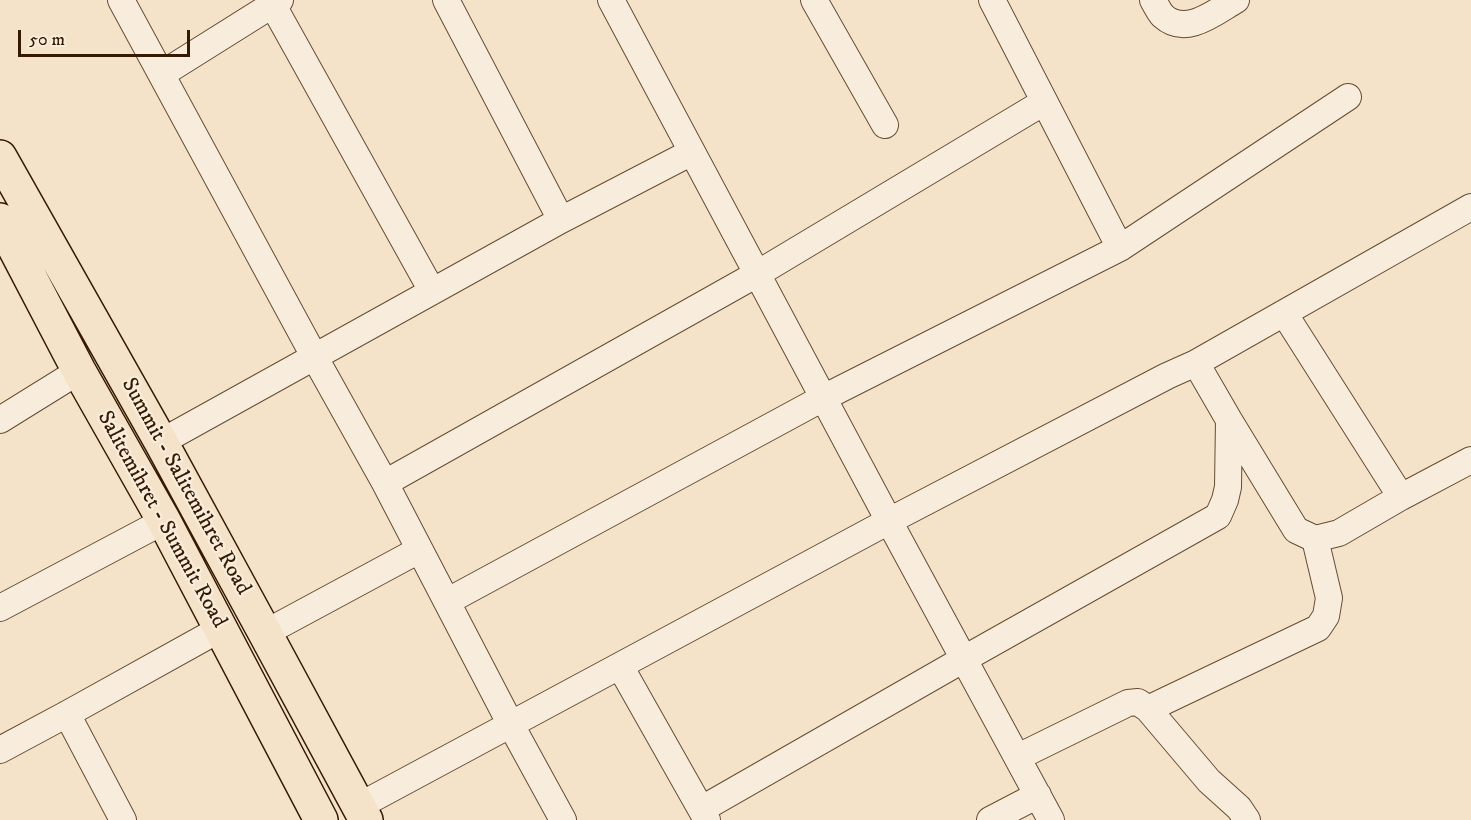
<!DOCTYPE html>
<html>
<head>
<meta charset="utf-8">
<style>
  body { margin:0 }
  #map { position:relative; width:1471px; height:820px; overflow:hidden; background:#f5e3c9; font-family:"IM FELL DW Pica",serif }
  canvas { display:block }
  .scale { position:absolute; left:18px; top:30px; width:172px; height:27px; box-sizing:border-box; border:3px solid #351900; border-top:0; padding-left:8px; font-size:18px; line-height:21px; white-space:nowrap; color:#351900; -webkit-text-stroke:4px #f8eddc; paint-order:stroke }
</style>
</head>
<body>
<div id="map">
<canvas width="1471" height="820"></canvas>
<div class="scale">50 m</div>
</div>
<script>
const context = document.querySelector('canvas').getContext('2d');
context.lineJoin = 'round';
function stroke(path, color, width, dash) { context.strokeStyle = color; context.lineWidth = width; context.lineCap = dash ? 'butt' : 'round'; context.setLineDash(dash || []); context.stroke(path); }
function write(font, color, halo, rows, align = 'center') {
  context.font = font + ' "IM FELL DW Pica",serif'; context.lineWidth = 4.5; context.setLineDash([]); context.textBaseline = 'middle'; context.strokeStyle = halo; context.fillStyle = color; for (const [text, x, y, turn = 0] of rows) {
    context.save(); context.translate(x, y); context.rotate((+turn || 0) * Math.PI / 180); context.textAlign = isNaN(turn) ? turn : align; if (halo) context.strokeText(text, 0, 0); context.fillText(text, 0, 0); context.restore();
  }
}
const minor = new Path2D(`
  M121,0L314,356L385,483L511,725L563,820
  M270,0L432,291
  M446,0L561,220
  M611,0L889,521L1051,820
  M814,0L885,125
  M992,0L1120,248
  M1153,0C1156,5 1159,12 1163,16C1186,37 1215,12 1236,0
  M162,74L280,0
  M1284,313L1401,497
  M1196,363L1229,420L1296,530L1315,539L1339,533L1401,497L1471,460
  M0,420L79,371
  M161,442L561,220L692,152
  M385,483L757,274L1044,102
  M448,601L823,398L1120,248L1348,97
  M0,608L164,521
  M265,633L419,550
  M620,666L707,820
  M1148,709L1318,628L1326,616L1329,598L1315,539
  M67,714L123,820
  M0,750L67,714L220,629
  M1018,757L1128,703L1138,702L1148,709L1209,781L1239,808L1247,820
  M359,806L889,521L1167,376L1196,363L1471,207
  M702,809L964,659L1218,516L1225,500L1228,487L1229,420
  M990,820L1038,795`);
const major = new Path2D(`
  M0,157L161,442L265,633L366,820
  M0,220L79,371L164,521L321,820`);
const streetNames = [
  ["Summit - Salitemihret Road",185,487,61],
  ["Salitemihret - Summit Road",161,520,61]
];
stroke(minor, '#654c32', 28);
stroke(major, '#351900', 36);
stroke(minor, '#f8eddc', 26);
stroke(major, '#f5e3c9', 33);
write('22px', '#351900', '#f8eddc', streetNames);
</script>
</body>
</html>
